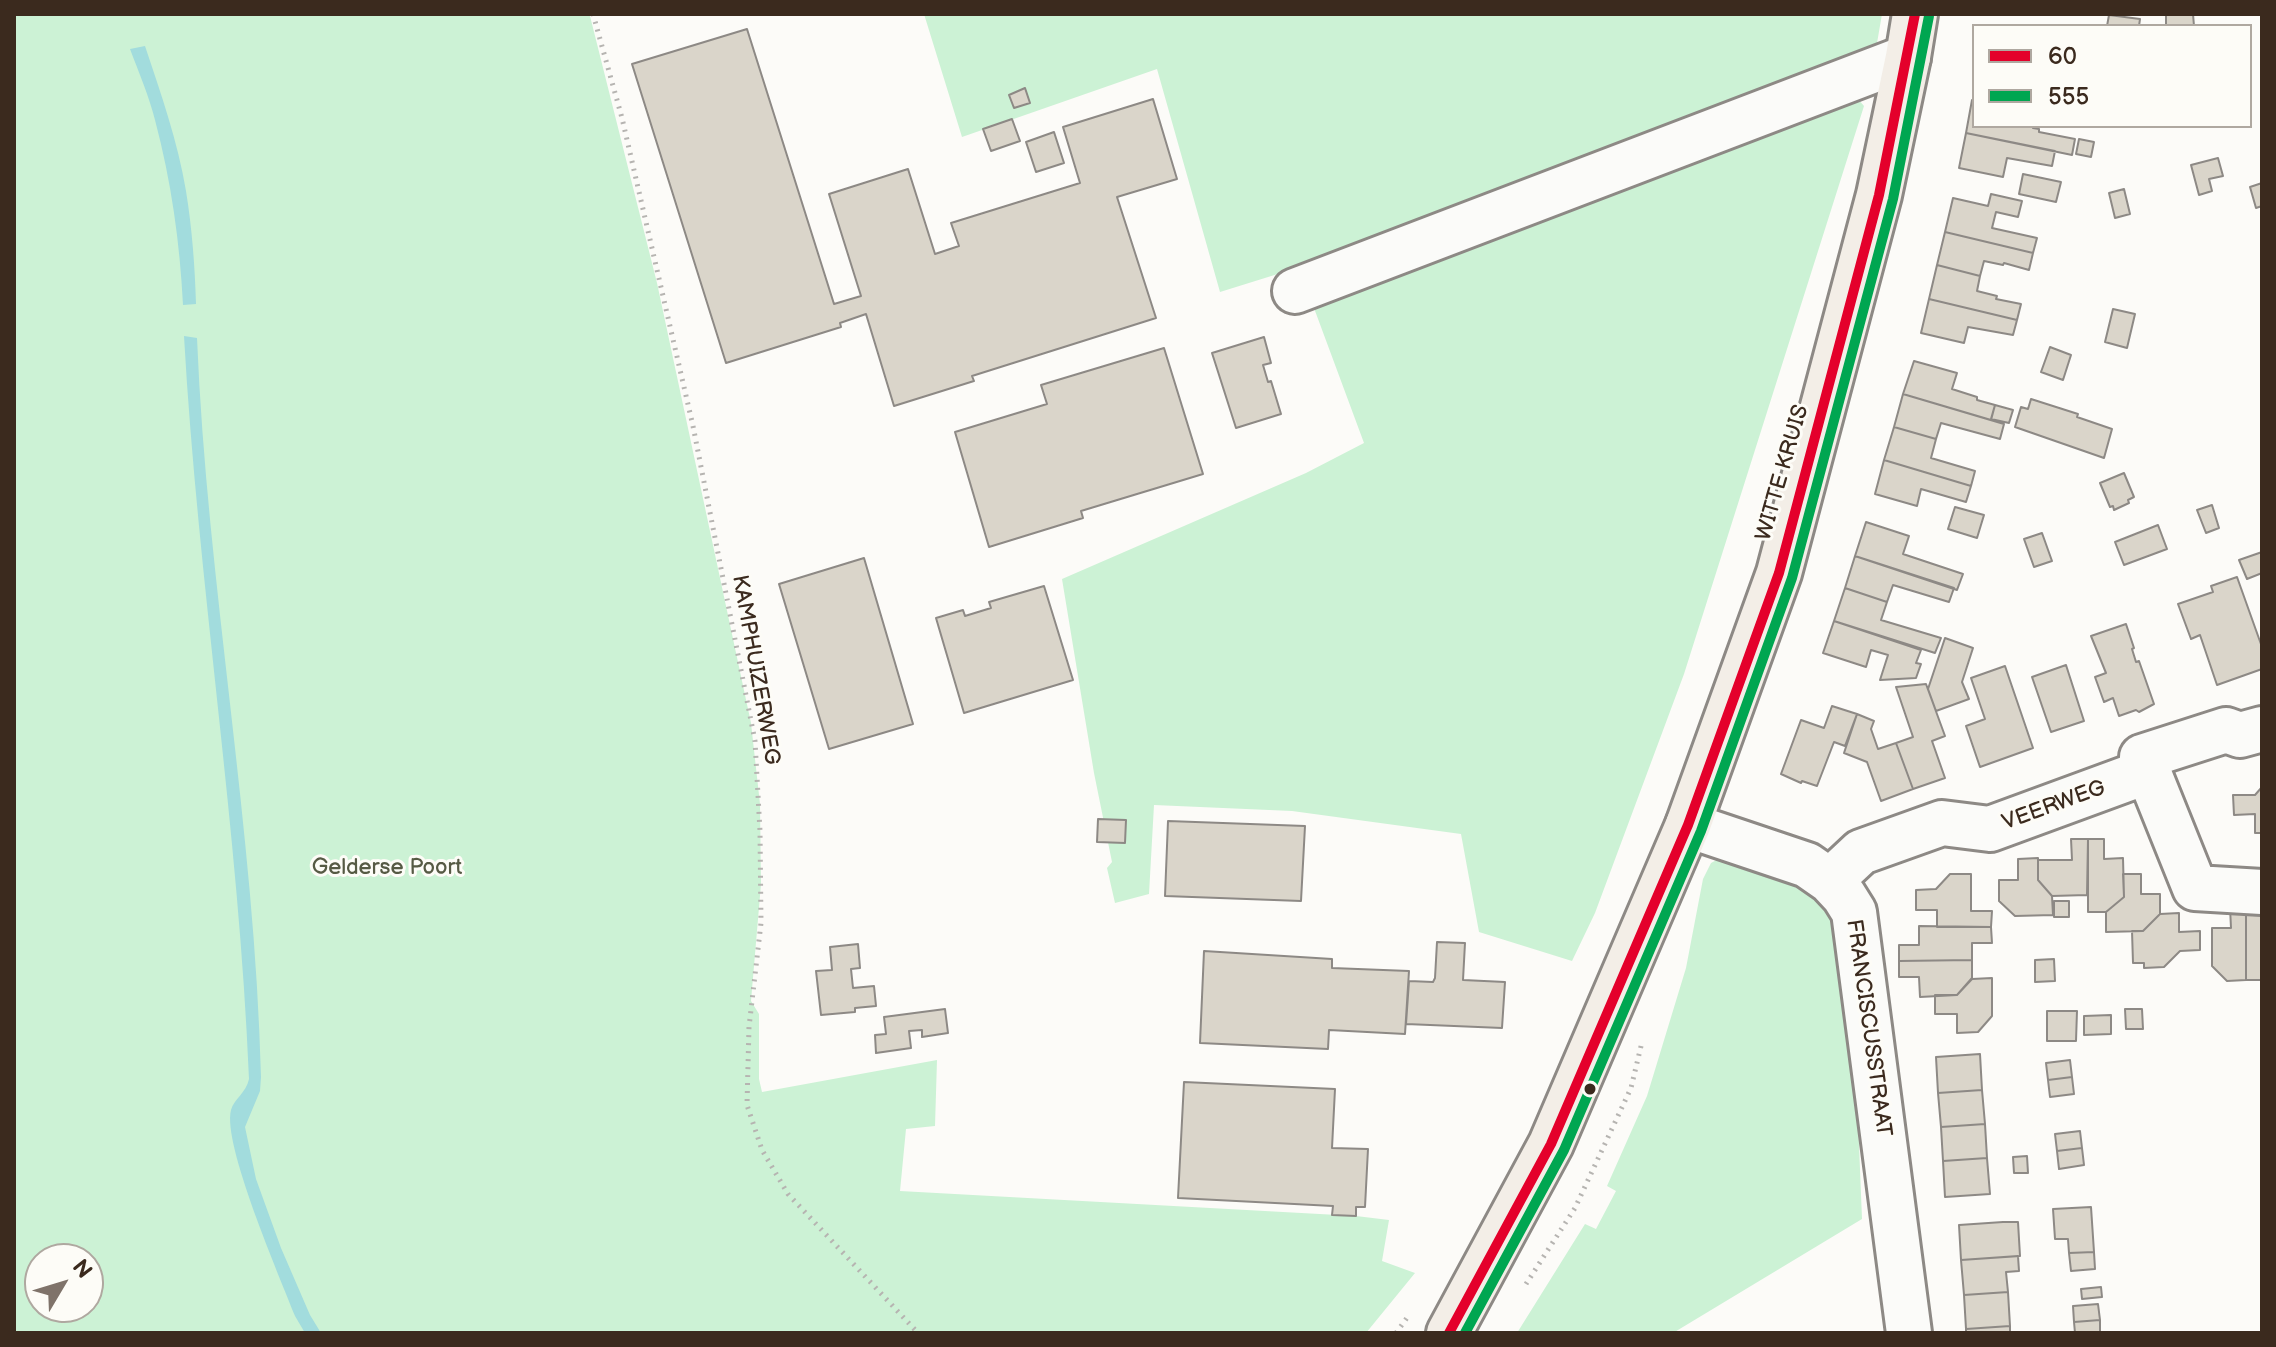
<!DOCTYPE html>
<html>
<head>
<meta charset="utf-8">
<style>
  body { margin:0 }
  #map { position:relative; width:2276px; height:1347px; overflow:hidden; background:#fcfbf8; font-family:"Balsamiq Sans",sans-serif }
  canvas { display:block }
  .frame { position:absolute; inset:0; border:16px solid #3b2a1e; pointer-events:none }
  .legend { position:absolute; left:1972px; top:24px; width:280px; height:104px; box-sizing:border-box; background:#fdfcf7; border:2px solid #afa8a0; margin:0; padding:10px 14px; list-style:none; font-size:24px; color:#3b2a1e }
  .legend li { display:flex; align-items:center; gap:16px; height:40px }
  .legend b { width:40px; border:2px solid #afa8a0 }
  .north { position:absolute; left:24px; top:1243px; width:80px; height:80px; box-sizing:border-box; background:#fdfcf7; border:2px solid #afa8a0; border-radius:50%; rotate:52deg; font-size:22px; font-weight:700; line-height:32px; text-align:center; color:#3b2a1e }
  .north::after { content:''; display:block; margin:auto; width:28px; height:36px; background:#7f736a; clip-path:polygon(50% 0,100% 100%,50% 72%,0 100%) }
</style>
</head>
<body>
<div id="map">
<canvas width="2276" height="1347"></canvas>
<div class="frame"></div>
<ul class="legend">
<li><b style="height:10px;background:#e4002b"></b>60</li>
<li><b style="height:10px;background:#00a651"></b>555</li>
</ul>
<div class="north">N</div>
</div>
<script>
const context = document.querySelector('canvas').getContext('2d');
context.lineJoin = 'round';
function fill(path, color) { context.fillStyle = color; context.fill(path, 'evenodd'); }
function stroke(path, color, width, dash) { context.strokeStyle = color; context.lineWidth = width; context.lineCap = dash ? 'butt' : 'round'; context.setLineDash(dash || []); context.stroke(path); }
function write(font, color, halo, rows, align = 'center') {
  context.font = font + ' "Balsamiq Sans",sans-serif'; context.lineWidth = 6; context.setLineDash([]); context.textBaseline = 'middle'; context.strokeStyle = halo; context.fillStyle = color; for (const [text, x, y, turn = 0] of rows) {
    context.save(); context.translate(x, y); context.rotate((+turn || 0) * Math.PI / 180); context.textAlign = isNaN(turn) ? turn : align; if (halo) context.strokeText(text, 0, 0); context.fillText(text, 0, 0); context.restore();
  }
}
const green = new Path2D(`
  M14,14H595L590,16L657,283L751,723L760,804L761,884L751,1001L759,1014V1079L762,1092L937,1060L935,1126L906,1129L900,1191L1356,1216L1389,1220L1382,1261L1415,1273L1366,1333H14ZM40,1259H88V1307H40Z
  M924,14H1882L1876,49L1374,244L1220,292L1157,69L962,137Z
  M1858,99L1864,106L1684,674L1595,913L1572,961L1479,932L1461,834L1292,811L1154,805L1149,894L1115,903L1107,868L1112,862L1094,773L1062,579L1306,473L1364,443L1311,300Z
  M1722,857L1799,879L1823,905L1839,935L1855,1045L1862,1219L1673,1333H1517L1585,1224L1596,1229L1616,1191L1607,1186L1647,1096L1686,968L1703,879L1711,863Z`);
const water = new Path2D(`
  M145,46C161,94 178,142 186,191C192,228 195,267 196,304L183,305C180,243 171,180 155,120C149,96 139,73 130,49Z
  M184,336L197,338C207,585 255,830 261,1077L260,1091L245,1127L256,1179L281,1248L310,1315L321,1333H305L295,1316C280,1277 222,1144 231,1110C234,1099 246,1093 249,1079C239,831 198,585 184,336Z`);
const building = new Path2D(`
  M2166,14H2193L2194,26H2166Z
  M2109,15L2140,19L2139,26H2107Z
  M747,29L834,304L861,296L829,194L908,169L935,254L959,246L951,223L1080,183L1063,127L1153,99L1177,179L1117,197L1156,318L972,376L974,381L894,406L866,314L840,323L841,327L726,363L632,64Z
  M1025,88L1030,103L1014,108L1009,95Z
  M1972,100H1974V126H2034L2033,128L2039,129V132L2075,139L2072,155L1966,133Z
  M1012,119L1020,141L991,151L983,129Z
  M1054,132L1064,163L1036,172L1026,142Z
  M1966,133L2055,151L2052,166L2007,158L2003,177L1959,168Z
  M2079,139L2094,142L2091,157L2076,154Z
  M2218,158L2223,176L2209,179L2212,191L2199,195L2191,165Z
  M2023,174L2061,182L2056,202L2019,194Z
  M2262,183V206L2256,208L2250,187Z
  M2124,189L2130,214L2115,218L2109,193Z
  M1991,194L2022,201L2018,217L1996,212L1992,228L2037,238L2033,253L1945,232L1953,198L1988,206Z
  M1945,232L2033,253L2029,270L2004,263L2003,265L1984,261L1980,276L1937,265Z
  M1937,265L1980,276L1977,291L1997,296L1996,299L2021,304L2017,320L1929,299Z
  M1929,299L2017,320L2013,335L1968,327L1964,343L1921,333Z
  M2113,309L2135,314L2127,348L2105,342Z
  M1264,337L1271,363L1263,365L1268,382L1271,381L1281,414L1236,428L1212,353Z
  M2050,347L2071,355L2063,380L2041,372Z
  M1164,348L1203,474L1081,511L1083,518L989,547L955,432L1047,404L1041,385Z
  M1914,361L1957,373L1952,389L1977,397V400L1995,405L1991,420L1903,394Z
  M1903,394L2004,424L2000,439L1941,423L1936,439L1894,427Z
  M2031,399L2078,414L2077,417L2112,429L2104,458L2015,427L2021,407L2028,409Z
  M1995,405L2013,410L2009,423L1991,419Z
  M1894,427L1936,439L1931,458L1975,471L1971,486L1884,460Z
  M1884,460L1971,486L1966,502L1921,489L1917,506L1875,494Z
  M2124,473L2134,497L2128,500L2129,503L2114,510L2113,506L2110,507L2100,483Z
  M2212,505L2219,528L2206,533L2197,510Z
  M1955,507L1984,515L1977,538L1948,529Z
  M1866,522L1909,536L1903,554L1963,574L1957,590L1855,556Z
  M2158,525L2167,549L2124,565L2115,542Z
  M2042,533L2052,561L2034,567L2024,539Z
  M2262,552V573L2247,579L2239,560Z
  M1855,556L1954,588L1949,602L1893,585L1887,602L1845,588Z
  M864,558L913,724L829,749L779,584Z
  M2237,577L2262,647V669L2217,685L2200,635L2191,639L2178,604L2213,592L2211,586Z
  M1044,586L1073,680L964,713L936,618L963,610L965,616L991,608L989,602Z
  M1845,588L1887,602L1881,620L1941,638L1935,653L1834,621Z
  M1834,621L1921,650L1916,663L1921,664L1916,678L1880,680L1888,655L1871,650L1866,667L1823,653Z
  M2126,624L2134,648L2132,649L2136,662L2139,661L2154,704L2139,712L2136,710L2119,716L2113,698L2104,702L2095,677L2106,673L2091,636Z
  M1945,638L1973,648L1962,682L1969,699L1936,711L1928,689Z
  M2066,665L2084,721L2051,732L2032,677Z
  M2005,666L2033,748L1980,767L1966,726L1985,719L1971,678Z
  M1926,684L1945,736L1932,741L1945,778L1913,789L1896,743L1913,737L1896,687Z
  M1832,706L1857,714L1845,746L1834,742L1817,786L1802,781L1801,783L1781,774L1801,720L1824,728Z
  M1857,714L1874,721L1871,729L1878,749L1896,743L1913,789L1881,801L1867,762L1844,753Z
  M2262,787V833H2255V814L2234,815L2233,795H2255Z
  M1098,819L1126,820L1125,843L1097,842Z
  M1168,821L1305,826L1301,901L1165,896Z
  M2071,839H2088L2087,895L2052,896L2038,880V860H2072Z
  M2088,839H2104V859L2123,858L2124,897L2106,912H2088Z
  M2038,858V880L2052,896L2053,915L2015,916L1999,901V880H2018V859Z
  M1950,874H1971V911H1992L1991,927H1937V910H1916V890L1936,889Z
  M2123,874H2141V894H2160V914L2143,931L2106,932V912L2124,897Z
  M2054,901H2069V917H2054Z
  M2261,906L2262,980H2246V907Z
  M2230,907H2246V980L2227,981L2212,966V928H2231Z
  M2179,913V932L2200,931V950L2180,951L2164,967L2144,968V963H2133L2132,931H2143L2160,914Z
  M1919,926L1991,927L1992,943H1972V960L1899,961V945H1919Z
  M1437,942L1465,943L1463,980L1505,982L1502,1028L1406,1024L1409,981L1433,982L1435,978Z
  M858,944L860,968L851,969L853,988L874,986L876,1006L855,1008V1012L821,1015L816,971L832,970L830,947Z
  M1204,951L1332,959V968L1409,971L1405,1034L1329,1030L1328,1049L1200,1043Z
  M2054,959L2055,981L2035,982V960Z
  M1972,960V978L1957,995L1920,997L1919,977H1899V961Z
  M1992,978V1016L1978,1032L1957,1033V1014H1935V995H1957L1972,979Z
  M945,1009L948,1033L922,1037V1030L909,1031L911,1048L876,1053L875,1035L886,1034L884,1017Z
  M2125,1009H2142L2143,1029H2126Z
  M2047,1011H2077L2076,1041H2047Z
  M2111,1015V1034L2084,1035V1016Z
  M1980,1054L1982,1090L1938,1093L1936,1057Z
  M2070,1060L2072,1077L2048,1080L2046,1063Z
  M2072,1077L2074,1094L2050,1097L2048,1080Z
  M1184,1082L1335,1089L1332,1148L1368,1149L1365,1207H1356V1216L1332,1215L1333,1206L1178,1198Z
  M1982,1090L1985,1124L1941,1127L1938,1093Z
  M1985,1124L1987,1158L1943,1161L1941,1127Z
  M2080,1131L2082,1148L2057,1151L2055,1134Z
  M2082,1148L2084,1165L2059,1169L2057,1151Z
  M2027,1156L2028,1173H2014L2013,1157Z
  M1987,1158L1990,1194L1945,1197L1943,1161Z
  M2091,1207L2094,1252L2069,1253L2068,1239H2055L2053,1209Z
  M2003,1222H2018L2020,1256L1961,1260L1959,1225Z
  M2094,1252L2095,1269L2071,1271L2069,1253Z
  M2018,1256L2019,1271L2006,1272L2008,1292L1964,1295L1961,1260Z
  M2101,1287L2102,1297L2082,1299L2081,1289Z
  M2008,1292L2010,1326L1966,1329L1964,1295Z
  M2098,1304L2100,1320L2074,1322L2073,1306Z
  M2100,1320V1333H2075L2074,1322Z
  M2010,1326V1333H1966V1329Z`);
const path = new Path2D(`
  M593,14L622,118L693,426L755,741L760,831L761,923L749,1027L747,1105L762,1150L788,1194L918,1333
  M1526,1284L1575,1208L1631,1088L1642,1042
  M1396,1333L1409,1315`);
const minor = new Path2D(`
  M1295,291L1908,57
  M2148,771L2142,757L2226,730L2240,735L2262,729
  M1688,825L1807,865L1830,881L1844,896L1854,912L1909,1333
  M1830,881L1861,852L1942,823L1990,829L2148,771L2195,888L2262,892`);
const major = new Path2D(`
  M1449,1333L1551,1144L1688,825L1779,573L1879,195L1908,57L1915,14`);
const bus1 = new Path2D(`
  M1449,1333L1551,1144L1688,825L1779,573L1879,195L1915,14`);
const bus2 = new Path2D(`
  M1465,1333L1564,1150L1701,831L1792,578L1893,199L1929,16`);
const markers = [
  [1590,1089,7,"#3b2a1e"]
];
const streetNames = [
  ["WITTE KRUIS",1783,473,-74],
  ["KAMPHUIZERWEG",755,670,80],
  ["VEERWEG",2054,806,-20],
  ["FRANCISCUSSTRAAT",1868,1028,82]
];
const parkNames = [
  ["Gelderse Poort",387,868]
];
fill(green, '#ccf2d5');
fill(water, '#a2dcdd');
fill(building, '#dad5ca');
stroke(building, '#8d8985', 2);
stroke(minor, '#8d8985', 50);
stroke(major, '#8d8985', 50);
stroke(path, '#b6b4b1', 5, [2, 6]);
stroke(minor, '#fbfbf9', 44);
stroke(major, '#f3eee7', 44);
stroke(bus1, '#e4002b', 10);
stroke(bus2, '#00a651', 10);
for (const [x, y, r, color] of markers) { const dot = new Path2D(); dot.arc(x, y, r, 0, 2 * Math.PI); context.fillStyle = color; context.fill(dot); stroke(dot, '#fdfcf7', 3); }
write('22px', '#3b2a1e', '#fdfcf7', streetNames);
write('22px', '#565a44', '#fdfcf7', parkNames);
</script>
</body>
</html>
